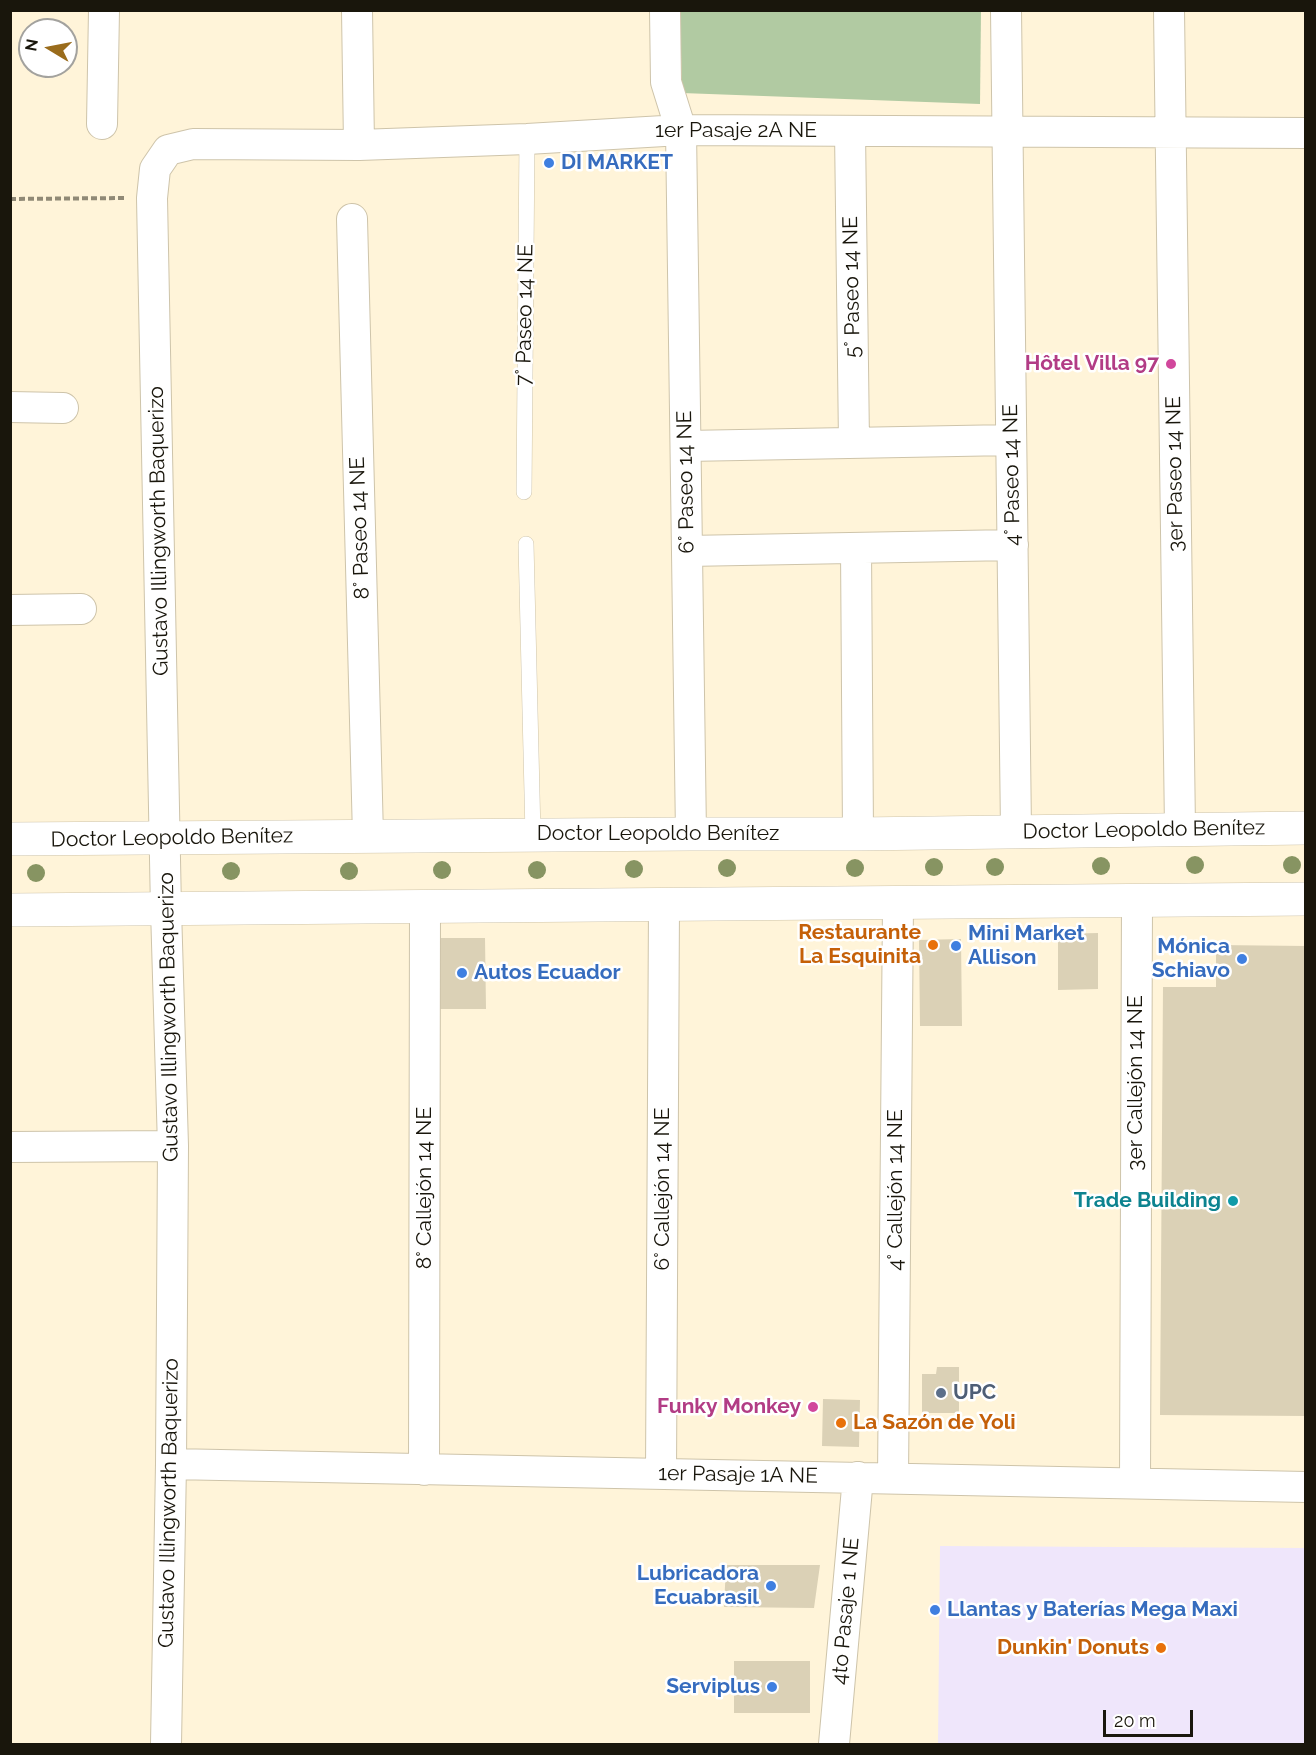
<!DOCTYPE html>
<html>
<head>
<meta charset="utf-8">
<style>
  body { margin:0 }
  #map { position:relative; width:1316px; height:1755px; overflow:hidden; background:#fff4d9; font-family:Raleway,sans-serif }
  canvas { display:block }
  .frame { position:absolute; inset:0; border:12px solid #19160c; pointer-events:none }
  .north { position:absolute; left:18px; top:18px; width:60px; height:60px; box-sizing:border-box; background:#fff; border:2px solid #a3a29e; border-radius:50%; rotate:280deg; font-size:16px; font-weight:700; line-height:24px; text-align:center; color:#19160c }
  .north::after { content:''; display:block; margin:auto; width:21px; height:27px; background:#9a6c1c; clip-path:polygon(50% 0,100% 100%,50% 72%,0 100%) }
  .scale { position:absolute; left:1103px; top:1710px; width:90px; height:27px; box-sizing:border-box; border:3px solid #19160c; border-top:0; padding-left:8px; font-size:18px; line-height:21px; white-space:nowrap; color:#19160c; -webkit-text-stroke:4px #fff; paint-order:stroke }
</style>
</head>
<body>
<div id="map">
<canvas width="1316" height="1755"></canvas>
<div class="frame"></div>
<div class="north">N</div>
<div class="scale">20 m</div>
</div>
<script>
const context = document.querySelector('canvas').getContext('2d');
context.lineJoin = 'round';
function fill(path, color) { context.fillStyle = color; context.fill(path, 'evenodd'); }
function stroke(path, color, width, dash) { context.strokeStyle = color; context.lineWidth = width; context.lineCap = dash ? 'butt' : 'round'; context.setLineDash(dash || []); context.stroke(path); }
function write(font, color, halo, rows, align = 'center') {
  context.font = font + ' Raleway,sans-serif'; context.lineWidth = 5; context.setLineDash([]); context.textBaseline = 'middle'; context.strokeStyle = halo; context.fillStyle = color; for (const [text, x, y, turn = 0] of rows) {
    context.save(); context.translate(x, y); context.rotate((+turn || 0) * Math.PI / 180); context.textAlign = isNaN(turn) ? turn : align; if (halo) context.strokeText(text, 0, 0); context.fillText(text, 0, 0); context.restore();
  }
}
const commercial = new Path2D(`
  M940,1546L1305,1548V1744H938Z`);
const green = new Path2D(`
  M680,11H981L980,104L682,93Z`);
const building = new Path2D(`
  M1098,933V989L1058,990V934Z
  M438,938H485L486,1009H439Z
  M961,939L962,1026H920L919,940Z
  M1216,945L1306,946V1416L1160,1415L1163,987H1216Z
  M937,1367H959V1413H922V1374H936Z
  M823,1399L860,1400L859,1447L822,1446Z
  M726,1565H820L814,1608L724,1607Z
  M734,1661H810V1713H734Z`);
const path = new Path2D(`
  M10,199L124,198`);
const lane = new Path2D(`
  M524,492L527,139
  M526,544L533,835`);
const street = new Path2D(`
  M357,10L359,145
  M665,10L666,82L681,130L691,834
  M1006,10L1016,831
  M1169,10L1180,829
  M102,124L104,10
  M850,131L854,443
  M352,219L368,836
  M10,407L63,408
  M686,446L1011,440
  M856,548L858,834
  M687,551L1013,545
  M10,610L81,609
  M10,1147L173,1146
  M171,1464L1306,1487
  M424,1470L425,906
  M661,1473L664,905
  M893,1477L898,903
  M1135,1482L1137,901
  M166,1744L171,1464L173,1146L166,909L152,198L155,169L168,150L193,144L359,145L527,139L681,130L1306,133
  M834,1744L858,1477`);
const secondary = new Path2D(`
  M10,839L691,834H858L1306,828
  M10,910L1306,899`);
const trees = [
  [1195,865],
  [1292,865],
  [1101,866],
  [934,867],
  [995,867],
  [727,868],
  [855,868],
  [634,869],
  [442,870],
  [537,870],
  [231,871],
  [349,871],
  [36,873]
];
const markers = [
  [549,163,6,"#3f7fe0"],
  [1171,364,6,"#d1479c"],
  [933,945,6,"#e8710a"],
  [956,946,6,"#3f7fe0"],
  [1242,959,6,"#3f7fe0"],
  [462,973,6,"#3f7fe0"],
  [1233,1201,6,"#0f9aa8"],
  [941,1393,6,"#5c6f8a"],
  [813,1407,6,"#d1479c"],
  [841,1423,6,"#e8710a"],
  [771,1586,6,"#3f7fe0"],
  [935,1610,6,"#3f7fe0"],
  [1161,1648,6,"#e8710a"],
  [772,1687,6,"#3f7fe0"]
];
const streetNames = [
  ["1er Pasaje 2A NE",736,131],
  ["5° Paseo 14 NE",852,287,-91],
  ["7° Paseo 14 NE",525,315,-89],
  ["3er Paseo 14 NE",1175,474,-91],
  ["4° Paseo 14 NE",1012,475,-91],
  ["6° Paseo 14 NE",686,482,-91],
  ["8° Paseo 14 NE",360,528,-92],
  ["Gustavo Illingworth Baquerizo",159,531,-91],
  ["Doctor Leopoldo Benítez",1144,830,-1],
  ["Doctor Leopoldo Benítez",658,834],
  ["Doctor Leopoldo Benítez",172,838,-1],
  ["Gustavo Illingworth Baquerizo",169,1017,-91],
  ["3er Callejón 14 NE",1136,1083,-90],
  ["8° Callejón 14 NE",425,1188,-90],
  ["6° Callejón 14 NE",663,1189,-90],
  ["4° Callejón 14 NE",896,1190,-90],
  ["1er Pasaje 1A NE",738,1475,1],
  ["Gustavo Illingworth Baquerizo",169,1503,-89],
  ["4to Pasaje 1 NE",846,1611,-85]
];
const shopNames = [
  ["DI MARKET",561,163],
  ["Mini Market",968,934],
  ["Allison",968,958],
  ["Mónica",1230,947,"right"],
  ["Schiavo",1230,971,"right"],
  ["Autos Ecuador",474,973],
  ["Lubricadora",759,1574,"right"],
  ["Ecuabrasil",759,1598,"right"],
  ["Llantas y Baterías Mega Maxi",947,1610],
  ["Serviplus",760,1687,"right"]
];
const hotelNames = [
  ["Hôtel Villa 97",1159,364],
  ["Funky Monkey",801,1407]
];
const foodNames = [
  ["Restaurante",921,933],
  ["La Esquinita",921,957],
  ["La Sazón de Yoli",853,1423,"left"],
  ["Dunkin' Donuts",1149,1648]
];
const cultureNames = [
  ["Trade Building",1221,1201]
];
const serviceNames = [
  ["UPC",953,1393]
];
fill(commercial, '#efe6fb');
fill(green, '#b1caa2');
fill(building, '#dbd1b6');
stroke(lane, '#cec4aa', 16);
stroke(street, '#cec4aa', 32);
stroke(secondary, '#cec4aa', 34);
stroke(path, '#908976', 4, [6, 3]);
stroke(lane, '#fff', 15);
stroke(street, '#fff', 30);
stroke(secondary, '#fff', 33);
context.fillStyle = '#879462';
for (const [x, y] of trees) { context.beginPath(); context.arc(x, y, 9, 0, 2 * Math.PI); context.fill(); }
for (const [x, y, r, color] of markers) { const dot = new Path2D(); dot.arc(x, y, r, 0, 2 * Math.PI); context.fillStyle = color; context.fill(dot); stroke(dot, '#fff', 2); }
write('21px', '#19160c', '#fff', streetNames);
write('bold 21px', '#366cbe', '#fff', shopNames, 'left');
write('bold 21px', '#b23c85', '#fff', hotelNames, 'right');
write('bold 21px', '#c56008', '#fff', foodNames, 'right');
write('bold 21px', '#0d838f', '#fff', cultureNames, 'right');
write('bold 21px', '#4e5e75', '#fff', serviceNames, 'left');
</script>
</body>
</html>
